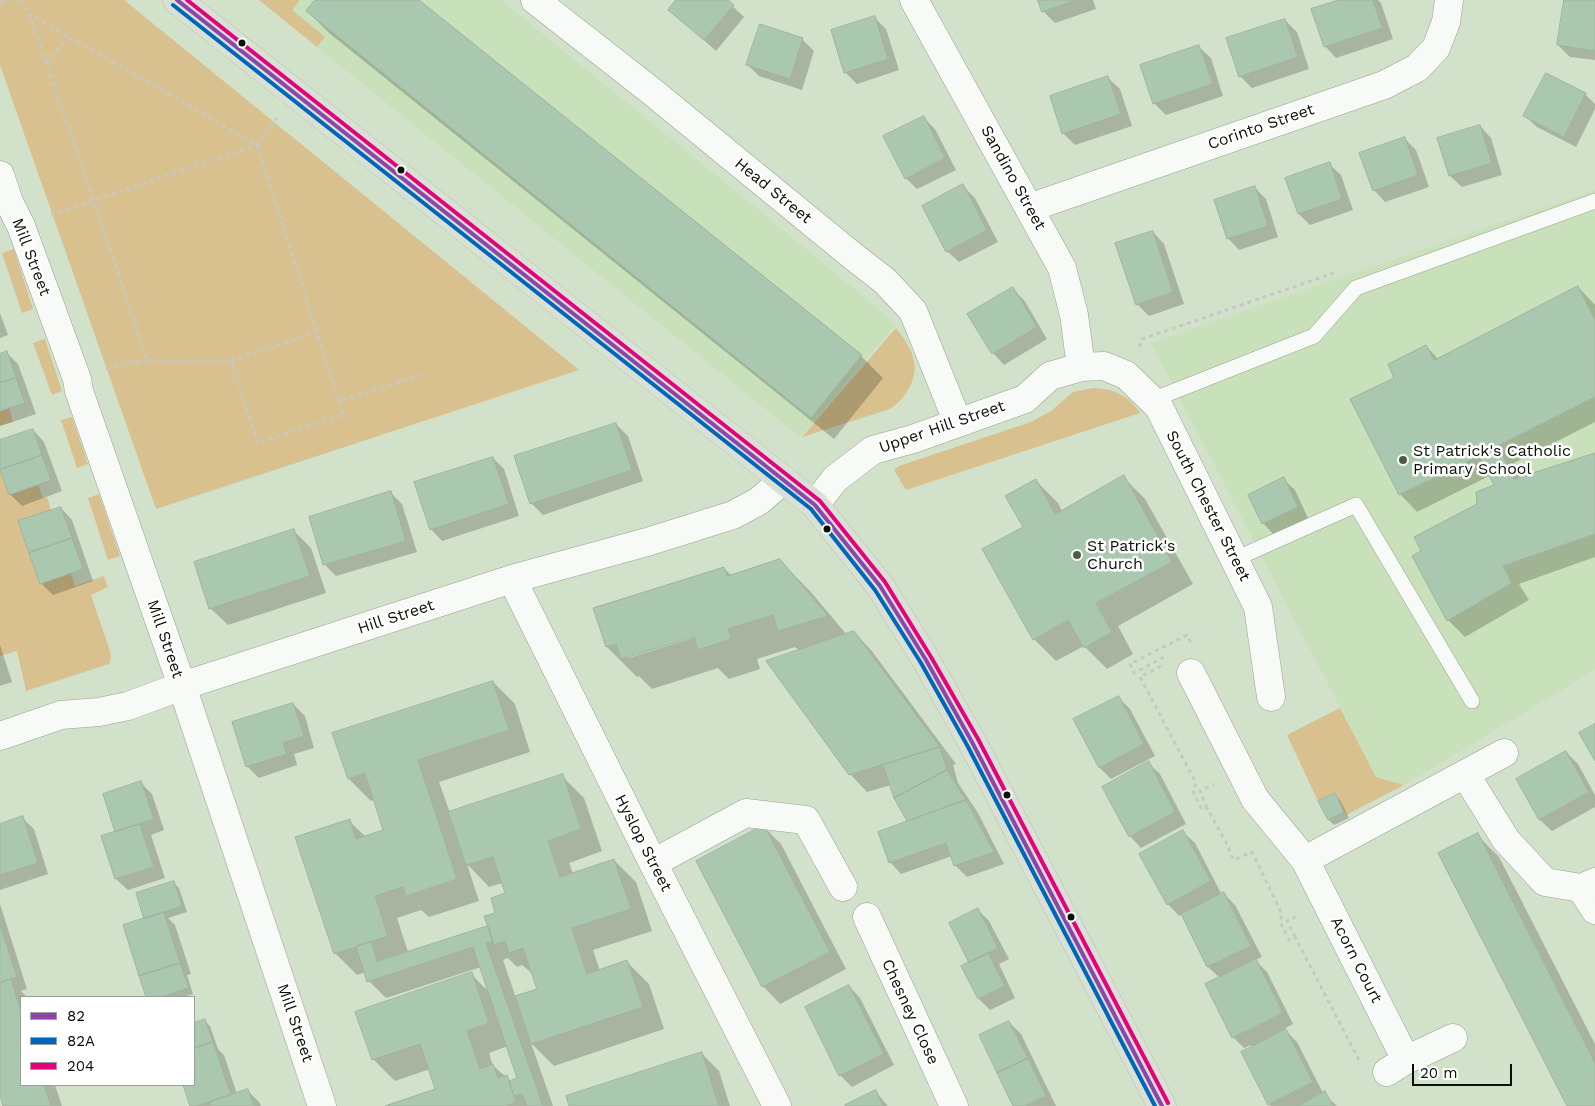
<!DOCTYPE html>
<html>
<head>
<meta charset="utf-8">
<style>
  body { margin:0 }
  #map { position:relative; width:1595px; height:1106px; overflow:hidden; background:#d2e1c9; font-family:"Work Sans",sans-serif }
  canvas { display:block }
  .legend { position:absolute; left:20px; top:996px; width:175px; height:90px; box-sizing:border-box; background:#fff; border:1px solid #9ca09b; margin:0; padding:6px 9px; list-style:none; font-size:15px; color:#081104 }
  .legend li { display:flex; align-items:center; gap:10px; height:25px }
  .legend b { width:25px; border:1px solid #9ca09b }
  .scale { position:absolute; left:1412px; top:1064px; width:100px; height:22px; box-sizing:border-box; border:2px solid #081104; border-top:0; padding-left:6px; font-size:15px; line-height:18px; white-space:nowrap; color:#081104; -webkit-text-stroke:4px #fff; paint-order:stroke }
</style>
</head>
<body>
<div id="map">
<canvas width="1595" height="1106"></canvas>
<ul class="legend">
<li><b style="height:6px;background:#8e44ad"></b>82</li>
<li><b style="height:6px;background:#0065bd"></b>82A</li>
<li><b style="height:6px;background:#e5007d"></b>204</li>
</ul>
<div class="scale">20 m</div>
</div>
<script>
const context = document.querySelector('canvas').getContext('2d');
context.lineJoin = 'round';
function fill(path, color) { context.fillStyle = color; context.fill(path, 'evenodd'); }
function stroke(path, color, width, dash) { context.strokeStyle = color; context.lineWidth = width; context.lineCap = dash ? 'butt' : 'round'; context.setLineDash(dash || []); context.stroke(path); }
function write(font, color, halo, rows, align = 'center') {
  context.font = font + ' "Work Sans",sans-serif'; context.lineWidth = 5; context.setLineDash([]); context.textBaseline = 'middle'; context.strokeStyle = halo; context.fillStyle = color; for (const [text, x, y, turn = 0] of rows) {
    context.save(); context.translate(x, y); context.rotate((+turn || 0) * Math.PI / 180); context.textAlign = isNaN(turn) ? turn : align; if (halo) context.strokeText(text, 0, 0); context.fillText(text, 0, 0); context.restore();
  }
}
const built = new Path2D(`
  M259,0H501L760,211L883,313L895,325L800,437Z
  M1595,190V670L1404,785L1376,777L1151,343Z`);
const green = new Path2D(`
  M0,0H124L579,370L156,509L0,65Z
  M259,0H300L292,10L325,37L317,47Z
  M14,249L33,309L22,313L2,253Z
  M896,328C912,349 923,366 907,392C901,400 896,406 887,410L802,437Z
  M45,339L62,391L52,395L33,343Z
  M1093,388C1113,389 1129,395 1140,413L906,490L894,470L899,466L1031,422L1051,411L1073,392Z
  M9,408L13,422L0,426V411Z
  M72,417L88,464L77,468L61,420Z
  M0,470L38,484L43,498L47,497L75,586L104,576L108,587L91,595L110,651L111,658L109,664L26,691L17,651L0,656Z
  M99,494L120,556L108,560L88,498Z
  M1340,708L1376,777L1404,785L1346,815L1335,793L1318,801L1287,735Z`);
const shadow = new Path2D(`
  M316,0H417L861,356L883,378L834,439L329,33L307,11Z
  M678,0H726L744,17L716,51L670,10Z
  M1039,0H1093L1096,9L1055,23L1043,11Z
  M1343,0H1378L1381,3L1393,39L1336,58L1325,46Z
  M1565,0H1595V60L1570,57L1558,45Z
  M874,17L886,29L899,70L857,84L845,72Z
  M1285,20L1297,32L1309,69L1252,88L1240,76Z
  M802,39L814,51L802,90L759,76L748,65Z
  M1199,47L1211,58L1223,96L1166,115L1154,103Z
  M1108,78L1120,89L1132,126L1075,145L1064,134L1051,97Z
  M1585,94L1595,104V109L1576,147L1537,127L1525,116Z
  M923,117L935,129L956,170L917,189L906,178Z
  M1480,126L1491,138L1502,175L1462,187L1450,176Z
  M1404,138L1416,150L1429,187L1385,202L1374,190Z
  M1329,164L1341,175L1353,210L1310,225L1299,214Z
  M963,186L975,198L998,242L959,262L947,251Z
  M1254,187L1266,199L1278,237L1239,250L1228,238Z
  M1153,232L1164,244L1184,304L1149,316L1137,304Z
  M1578,287L1595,305V422L1514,463L1521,478L1595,455V557L1519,584L1529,600L1465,637L1448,620L1422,551L1479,505L1496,486L1491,475L1417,512L1400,494L1351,400L1396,379L1426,346L1438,359Z
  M1012,289L1024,300L1047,339L1004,365L993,353Z
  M0,313L8,335L0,338Z
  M7,353L18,364L36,414L0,426V355Z
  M616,424L628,436L643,481L543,515L531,503Z
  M33,430L44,442L62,491L22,506L10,494L0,465V442Z
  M493,458L504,469L519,516L442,541L431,529Z
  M1123,477L1145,499L1193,584L1118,626L1133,654L1107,669L1084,646L1056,661L1034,639L1036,481L1058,503L1062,511Z
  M1283,479L1295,490L1308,518L1274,535L1263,523Z
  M391,493L402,504L417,552L336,576L325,565L310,518Z
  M61,508L72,520L93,581L53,595L41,583Z
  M294,531L311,548L326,593L228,625L210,608Z
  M780,561L810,591L847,635L854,632L871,650L956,764L953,765L958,783L978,813L1004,864L967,877L955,865L952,856L901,874L890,862L909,822L895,797L891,785L867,792L850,774L800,651L795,647L757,659L760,669L729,679L718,668L652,689L639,676L637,677L607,647L724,568L732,576ZM699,634L700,636L628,658V656Z
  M0,645L12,682L0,686Z
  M493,682L515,704L530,752L439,782L450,813L562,776L584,798L602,851L569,863L573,874L614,860L636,882L652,931L593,950L600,971L627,962L649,984L664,1029L554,1066L531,1043L553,1106H389L437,1090L430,1069L395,1081L373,1059L471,974L489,992L481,967L386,998L369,981L366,972L357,975L335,953L349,821L366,837L385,831L375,799L371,801L349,779ZM467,864L489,887L502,883L506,894L497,914L487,927L408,952L397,918L421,910L429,917L479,901ZM508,958L517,967L522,965L533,974L538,990L516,998L503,960ZM508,1046L519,1079L511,1081L493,1066L489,1053Z
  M1118,697L1130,709L1155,756L1111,779L1100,768L1075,720Z
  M293,704L305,716L314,748L294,754L297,765L259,778L247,766Z
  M1566,752L1578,764L1595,795V807L1552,831L1540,820L1517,779Z
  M1148,763L1160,774L1186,824L1141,848L1130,836Z
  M141,783L152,794L164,830L151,835L165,878L128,890L116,879L103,837L117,832Z
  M1334,795L1340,800L1349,818L1334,825L1329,820Z
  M22,818L34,829L48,874L0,890V825Z
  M764,827L781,844L846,969L780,1004L763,986L698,861Z
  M1183,832L1195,843L1222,895L1224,894L1235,905L1262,957L1255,960L1267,972L1293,1024L1284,1029L1297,1042L1323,1093L1337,1106H1271L1269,1104L1251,1045L1244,1048L1233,1037L1220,978L1208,967L1182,914L1179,916L1168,904Z
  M1477,835L1499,857L1595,1044V1106H1568Z
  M173,882L179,888L187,912L168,918L175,925L191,974L187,975L193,994L183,997H147L124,926L146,919Z
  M0,904L27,989L21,991L27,997H21V1085H55L62,1106H5L0,1091Z
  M978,910L989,921L1009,959L999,964L1015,998L990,1010L979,999L971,963Z
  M849,986L860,998L894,1065L852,1087L840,1075Z
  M205,1021L210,1026L218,1049L224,1055L237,1094L248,1091L259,1102L261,1106H191L184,1085H194V1024Z
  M1009,1022L1021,1034L1056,1106H1014Z
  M702,1054L719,1071L730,1106H571Z
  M876,1092L888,1106H847Z`);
const building = new Path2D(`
  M315,0H419L862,355L811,418L306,11Z
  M676,0H728L734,5L704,40L668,10Z
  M1038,0H1077L1042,12Z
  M1339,0H1373L1382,28L1324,47L1311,9Z
  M1564,0H1595V51L1557,45Z
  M875,16L888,59L844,73L831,30Z
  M1285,19L1298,57L1239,77L1226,38Z
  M760,24L803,38L790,79L746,65Z
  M1199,45L1213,84L1153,104L1140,65Z
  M1546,73L1586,93L1564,137L1523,116Z
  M1108,76L1121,114L1062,134L1050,96Z
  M924,116L945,158L905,179L883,136Z
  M1480,125L1492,163L1449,176L1437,138Z
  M1405,137L1418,175L1373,191L1359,153Z
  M1330,162L1342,199L1298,214L1285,178Z
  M963,184L987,230L946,252L922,206Z
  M1255,186L1268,226L1227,239L1214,200Z
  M1153,231L1173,292L1136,305L1115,243Z
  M1578,286L1595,320V397L1498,446L1514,479L1595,453V534L1503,566L1512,583L1447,621L1412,556L1421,551L1414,537L1477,504L1476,492L1494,485L1479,456L1399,495L1350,399L1394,378L1388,364L1426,345L1434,360Z
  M1013,287L1037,327L992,354L967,314Z
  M7,351L16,378L0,383V354Z
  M16,378L25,403L0,411V383Z
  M616,423L632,470L530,504L514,456Z
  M33,429L42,455L0,470V440Z
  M42,455L51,480L9,495L0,470Z
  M493,457L509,504L430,530L414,482Z
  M1124,475L1172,562L1096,603L1112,632L1084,648L1068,620L1033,640L982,549L1023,527L1005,496L1036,479L1055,514Z
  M1284,477L1298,507L1262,524L1248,495Z
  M391,491L406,541L323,565L309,517Z
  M61,507L72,538L29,553L18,521Z
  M294,529L310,576L209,609L194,562Z
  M72,538L83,569L40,584L29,553Z
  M780,559L828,616L778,631L773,615L728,629L731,639L698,650L694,637L621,659L616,644L606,647L593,608L724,567L727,576Z
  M854,631L940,747L849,775L766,661Z
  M493,681L509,730L418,760L457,879L406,896L403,887L375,896L388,936L334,954L295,837L350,819L356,839L383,830L365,773L348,779L332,733Z
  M1119,696L1144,744L1099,768L1073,719Z
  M293,703L304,736L283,743L287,754L246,767L232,722Z
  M1595,724V761L1579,733Z
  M940,747L947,770L894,798L883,765Z
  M1566,751L1589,792L1539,820L1516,779Z
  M1149,761L1175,812L1129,837L1102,787Z
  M947,770L966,800L907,821L894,798Z
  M563,774L581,829L548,841L560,877L614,859L631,909L572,928L587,974L627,960L643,1007L531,1044L515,996L537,989L523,948L509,953L505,941L494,945L484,916L495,913L491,898L505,893L493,857L466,865L448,812Z
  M141,781L154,819L115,832L103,794Z
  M1335,793L1344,812L1328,820L1318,801Z
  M966,800L994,852L954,866L946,843L889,863L878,832Z
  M23,816L38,863L0,875V824Z
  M140,824L154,867L115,879L101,836Z
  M764,825L830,952L762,987L696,861Z
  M1183,830L1211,881L1167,905L1139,854Z
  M1478,833L1595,1063V1106H1567L1438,853Z
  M174,881L182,906L144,919L136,893Z
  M1224,892L1251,946L1207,967L1181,914Z
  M978,908L998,948L969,963L949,923Z
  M164,912L180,963L139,976L123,925Z
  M0,925L17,977L0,983Z
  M488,926L493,941L486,943L543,1106H527L522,1094L514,1096L509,1081L517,1078L473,947L367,982L356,946L371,941L377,961Z
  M988,953L1005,986L978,999L961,966Z
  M1256,959L1283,1013L1232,1038L1205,984Z
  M180,963L189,988L161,997H146L139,976Z
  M472,972L489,1023L467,1031L480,1069L493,1064L498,1078L507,1075L516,1102L506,1106H385L435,1089L420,1044L372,1060L355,1012Z
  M11,979L21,1012V1085H44L51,1106H3L0,1095V983Z
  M849,985L884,1054L839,1076L805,1007Z
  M205,1019L213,1042L194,1048V1023Z
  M1009,1021L1028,1058L997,1073L979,1035Z
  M1286,1029L1313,1082L1268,1105L1241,1052Z
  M213,1042L231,1095L197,1106H190L183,1085H194V1048Z
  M702,1052L719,1106H569L566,1096Z
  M1028,1058L1046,1096L1025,1106H1013L997,1073Z
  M248,1089L254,1106H211L209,1102Z
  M876,1090L883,1106H845V1105Z
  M1325,1091L1333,1106H1298Z`);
const path = new Path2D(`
  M20,0L29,14L257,145L339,401
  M0,3L10,0
  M29,14L94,201L148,362
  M47,63L68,37
  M51,215L257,145L277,118
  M1139,347L1142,339L1334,273
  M231,361L316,332
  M106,369L126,362L231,361L258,443L343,415L339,401L422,375
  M1164,657L1134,673L1130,664L1187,635L1191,642
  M1161,666L1140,677L1196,783L1193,791L1202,810L1207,808L1229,848V852L1234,860L1252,852L1282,914L1280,922L1289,940L1295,937L1359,1060
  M1207,808L1200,791L1214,784
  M1295,937L1287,921L1298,916`);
const service = new Path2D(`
  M1152,400L1314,336L1356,288L1595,201
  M1235,559L1356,505L1472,701`);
const minor = new Path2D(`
  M535,0L650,90L854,257L885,281L913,311L958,423
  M914,0L1062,268L1074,315L1081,367
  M0,175L9,202L21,226L77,379L79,391L182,686L322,1106
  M1029,208L1384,85L1417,68L1436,48L1446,22L1449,0
  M815,505L835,479L873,450L913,439L1025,399L1050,376L1081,367L1104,366L1126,375L1159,407L1258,607L1271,697
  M512,579L653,863L777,1106
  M1191,673L1255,799L1305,860L1406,1060
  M0,736L61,715L99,712L128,706L182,686L512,579L647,542L733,515L759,501L783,480
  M1465,774L1506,840L1545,882L1581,888L1595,882
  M1305,860L1504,753
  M653,863L746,813L806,820L843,887
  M1581,888L1595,910
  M867,917L954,1106
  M1387,1072L1406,1060L1453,1038`);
const trunk = new Path2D(`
  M177,0L815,505L880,586L926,660L972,742L1162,1106`);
const bus1 = new Path2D(`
  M177,0L815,505L880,586L926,660L972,742L1162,1106`);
const bus2 = new Path2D(`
  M173,5L811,509L875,590L921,663L967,745L1155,1106`);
const bus3 = new Path2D(`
  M187,0L820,501L885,582L931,657L978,739L1168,1103`);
const markers = [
  [242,43,4.5,"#081104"],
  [401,170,4.5,"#081104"],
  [1403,460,5,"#4f5a49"],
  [827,529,4.5,"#081104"],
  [1077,555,5,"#4f5a49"],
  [1007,795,4.5,"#081104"],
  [1071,917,4.5,"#081104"]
];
const streetNames = [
  ["Corinto Street",1261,127,-19],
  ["Sandino Street",1013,178,61],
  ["Head Street",773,191,39],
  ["Mill Street",31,257,69],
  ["Upper Hill Street",942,427,-19],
  ["South Chester Street",1208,506,63],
  ["Hill Street",396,617,-18],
  ["Mill Street",165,639,71],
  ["Hyslop Street",643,843,63],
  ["Acorn Court",1356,960,63],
  ["Chesney Close",910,1012,65],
  ["Mill Street",295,1023,71]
];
const poiNames = [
  ["St Patrick's Catholic",1413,451],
  ["Primary School",1413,469],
  ["St Patrick's",1087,546],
  ["Church",1087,564]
];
fill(built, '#c9e1ba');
fill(green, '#d8c18e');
fill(shadow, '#0003');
fill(building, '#aac7af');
stroke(building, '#a2b2a1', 1);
stroke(service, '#96a28f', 16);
stroke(minor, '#96a28f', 29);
stroke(trunk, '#b9c0b5', 29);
stroke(path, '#c5c9c3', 3, [4, 4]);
stroke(service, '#f8faf7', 15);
stroke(minor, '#f8faf7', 28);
stroke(trunk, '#d8e1d3', 28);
stroke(bus1, '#8e44ad', 4);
stroke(bus2, '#0065bd', 4);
stroke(bus3, '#e5007d', 4);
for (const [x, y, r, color] of markers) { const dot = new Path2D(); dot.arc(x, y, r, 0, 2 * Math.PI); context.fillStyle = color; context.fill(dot); stroke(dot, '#fff', 2); }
write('16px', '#081104', '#fff', streetNames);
write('16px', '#081104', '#fff', poiNames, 'left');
</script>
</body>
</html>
